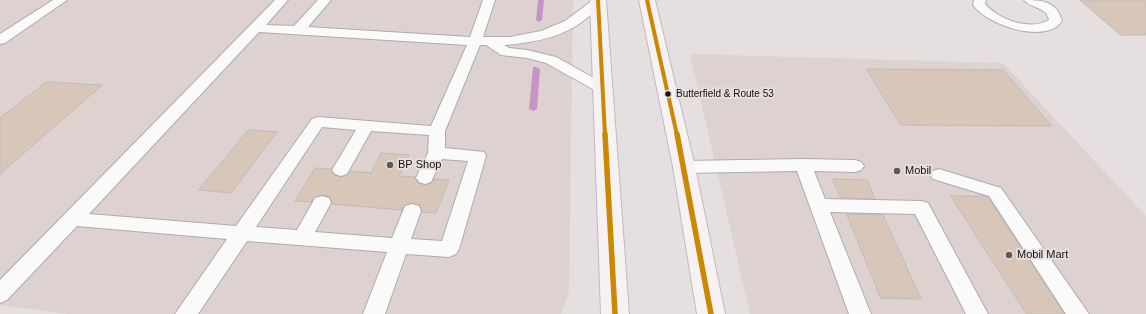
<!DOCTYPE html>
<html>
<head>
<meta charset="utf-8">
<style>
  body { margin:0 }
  canvas { display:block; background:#e5e0df }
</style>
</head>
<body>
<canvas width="1146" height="314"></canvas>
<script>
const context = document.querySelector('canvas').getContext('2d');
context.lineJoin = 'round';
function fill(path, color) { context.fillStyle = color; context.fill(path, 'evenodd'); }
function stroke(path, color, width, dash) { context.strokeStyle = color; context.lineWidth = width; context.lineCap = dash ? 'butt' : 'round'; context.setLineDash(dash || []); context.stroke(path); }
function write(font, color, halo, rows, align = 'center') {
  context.font = font + ' Arial,sans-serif'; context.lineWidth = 4; context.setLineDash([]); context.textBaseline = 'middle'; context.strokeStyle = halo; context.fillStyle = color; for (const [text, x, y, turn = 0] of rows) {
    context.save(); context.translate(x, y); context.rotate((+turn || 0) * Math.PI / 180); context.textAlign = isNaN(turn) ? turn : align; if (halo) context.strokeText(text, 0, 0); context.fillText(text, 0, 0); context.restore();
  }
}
const built = new Path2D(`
  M0,0H573L569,291L561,314H69L0,305Z
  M690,54L1003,63L1146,216V314H750Z`);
const stream = new Path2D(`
  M538,0H544L542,20L539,22L536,20Z
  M533,67H536L540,69L537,109L533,111L529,109Z`);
const building = new Path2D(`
  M1080,0H1146V35H1121Z
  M867,69L1003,70L1052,126L901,125Z
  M47,82L102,85L0,174V118Z
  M249,130L277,132L231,193L199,190Z
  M381,153L409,155L399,176L415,177L418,183L425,185L431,183L434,179L449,180L436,213L422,212L420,205L412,203L405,205L402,210L332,204L330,197L322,195L315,197L311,202L295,201L315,168L331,169L334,175L341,177L347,175L350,171L371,173Z
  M833,179L867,180L875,199L841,198Z
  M951,196H983L988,197L1064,314H1027Z
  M847,214L883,215L921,299L881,298Z`);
const lane = new Path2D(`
  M53,0H67L5,43L0,44V34Z
  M275,0H288L266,25L294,26L318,0H331L308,27L470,37L483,0H495L483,37H510L541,31L565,21L593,0H603L604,2L602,5C594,12 585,20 576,26C555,39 528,43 504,45L509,48L527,50L556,57L608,86L610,89L608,92L603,93L598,92L546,63L527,58L501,55L486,45H480L445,131V148L484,152L486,156L459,249L456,254L449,257L406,254L385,314H363L387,252L247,241L198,314H175L227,239L77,226L7,300L0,303V280ZM259,32L467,45L431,126L318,117L312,119L236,226L89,214ZM322,127L356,130L332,170L335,174L341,176L347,174L371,131L429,135L428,153L416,178L419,182L425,184L431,182L442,159L468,161L442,241L411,239L421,211L419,206L412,204L405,206L392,238L315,232L331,203L329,198L322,196L315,198L297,230L256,227Z
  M974,0H986L985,4C999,20 1030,31 1049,20C1046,6 1031,9 1024,0C1041,0 1057,1 1062,21C1046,45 987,25 973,5Z
  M803,159L855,160L861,162L864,166L861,170L855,172L814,171L825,199L921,201L928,203L988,314H966L915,214L830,212L871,314H849L797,171L684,173L678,171L675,167L678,163L684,161Z
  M939,169L1001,188L1089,314H1066L989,196L933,179L930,175L933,171Z`);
const primary = new Path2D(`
  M590,0H606L629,314H601Z
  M639,0H655L695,167L725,314H697L673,167Z`);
const bus1Far1 = new Path2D(`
  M598,0L605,135
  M647,0L677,135`);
const bus1 = new Path2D(`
  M605,134L615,314
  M677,134L711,314`);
const markers = [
  [668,94,3.5,"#151211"],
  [390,165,4,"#5e5a59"],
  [897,171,4,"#5e5a59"],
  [1009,255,4,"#5e5a59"]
];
const busNames = [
  ["Butterfield & Route 53",676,94]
];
const poiNames = [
  ["BP Shop",398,165],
  ["Mobil",905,171],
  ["Mobil Mart",1017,255]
];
fill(built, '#ddd2cf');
fill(stream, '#c695c6');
fill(building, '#d8c7b8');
stroke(building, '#bebbba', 1);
stroke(lane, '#afabaa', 2);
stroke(primary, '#bebbbb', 2);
fill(lane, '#fbfafa');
fill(primary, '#f6f2f3');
stroke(bus1Far1, '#ca8803', 4);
stroke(bus1, '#ca8803', 5.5);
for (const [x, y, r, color] of markers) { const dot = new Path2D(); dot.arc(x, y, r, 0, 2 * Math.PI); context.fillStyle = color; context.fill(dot); stroke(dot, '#e7dfdd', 1.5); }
write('10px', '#151211', '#e7dfdd', busNames, 'left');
write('11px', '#151211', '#e7dfdd', poiNames, 'left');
</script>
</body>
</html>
